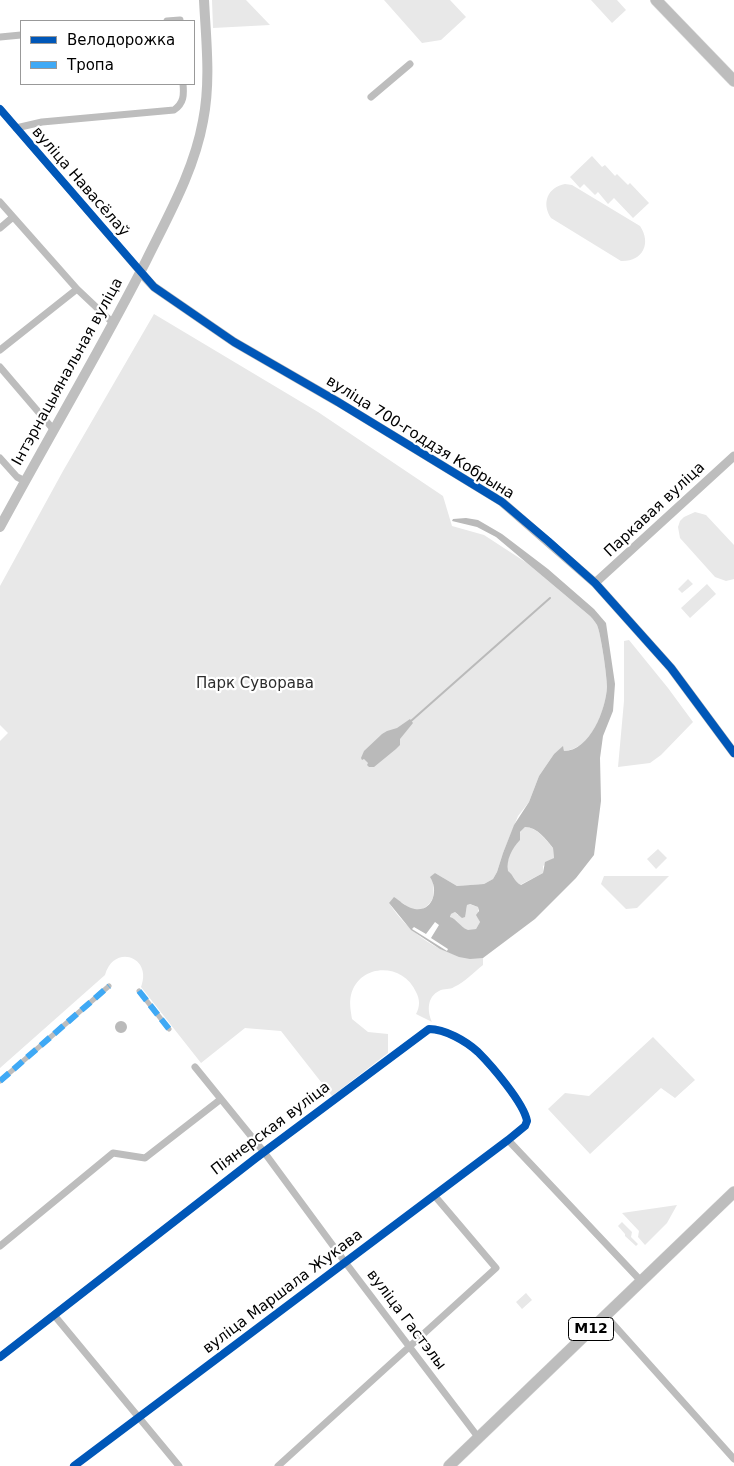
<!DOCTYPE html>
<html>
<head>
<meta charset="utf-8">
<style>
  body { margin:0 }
  #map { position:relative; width:734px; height:1466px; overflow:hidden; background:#fff; font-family:"DejaVu Sans",sans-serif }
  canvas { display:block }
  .legend { position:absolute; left:20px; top:20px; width:175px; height:65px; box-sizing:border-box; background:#fff; border:1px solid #999; margin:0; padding:6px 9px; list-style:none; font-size:15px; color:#000 }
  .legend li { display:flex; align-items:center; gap:10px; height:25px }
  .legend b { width:25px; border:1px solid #999 }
</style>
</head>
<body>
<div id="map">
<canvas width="734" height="1466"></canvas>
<ul class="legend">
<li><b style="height:6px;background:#0057b8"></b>Велодорожка</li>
<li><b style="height:6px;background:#3fa9f5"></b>Тропа</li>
</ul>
</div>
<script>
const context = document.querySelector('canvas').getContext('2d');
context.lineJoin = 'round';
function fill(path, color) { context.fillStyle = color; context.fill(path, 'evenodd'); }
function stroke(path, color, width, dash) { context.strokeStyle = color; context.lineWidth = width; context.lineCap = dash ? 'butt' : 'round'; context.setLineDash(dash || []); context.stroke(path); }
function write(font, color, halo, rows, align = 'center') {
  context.font = font + ' "DejaVu Sans",sans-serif'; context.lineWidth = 4.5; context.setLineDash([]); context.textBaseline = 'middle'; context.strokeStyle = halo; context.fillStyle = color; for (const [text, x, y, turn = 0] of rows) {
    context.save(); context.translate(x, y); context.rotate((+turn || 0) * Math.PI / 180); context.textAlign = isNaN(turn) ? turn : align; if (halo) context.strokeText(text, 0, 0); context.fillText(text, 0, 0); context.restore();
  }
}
const green = new Path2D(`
  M212,0H246L270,25L213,28Z
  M384,0H450L466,17L441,40L422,43Z
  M591,0H617L626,10L612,23Z
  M592,156L602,167L605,165L615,176L617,174L628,185L630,183L649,203L633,218L614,198L608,204L598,192L595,195L584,184L580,188L570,177Z
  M565,184L572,185L640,226C652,244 642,262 621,261L551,218C541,203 548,187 565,184Z
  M154,314L318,412L443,496L452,526L484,535L527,563L590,616C593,619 595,622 597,625C601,634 607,676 607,687C606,709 591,750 564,751L563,747L554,754L539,776L529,802L518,816L503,853L497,872L493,879L484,884L457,886L435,873C429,890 442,897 421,910L411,909L401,902L389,903C409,934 445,960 483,958V965C474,972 465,982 454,987C450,990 444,988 439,991C427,997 427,1011 432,1022L416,1014C420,1007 420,999 416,992C403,962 359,963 351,995C349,1003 351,1012 352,1019L368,1032L388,1034V1053L332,1096L281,1031L245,1028L201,1063L141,987C153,957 114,943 105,975L0,1068V741L8,733L0,725V586L63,471Z
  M695,512L706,515L734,545V579L726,581L715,577L680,538L678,527L680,521L684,517Z
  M688,579L693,584L682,593L678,589Z
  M707,584L716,594L690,618L681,608Z
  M629,640L668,688L693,722L661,755L650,763L618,767L624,701V641Z
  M525,827C537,827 546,840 553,848L554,858L543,866V873L520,885C514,882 514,875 508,872C505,859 516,835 525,827Z
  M658,849L667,858L656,869L647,859Z
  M604,876H669L637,908L626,909L601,884Z
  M469,904L478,907V918L480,922L476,929L468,931L458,924L457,921L450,918L451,914L455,912L458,915L466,911L467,905Z
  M653,1037L695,1080L675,1098L661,1088L590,1154L548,1109L565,1093L589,1096Z
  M677,1205L667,1223L645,1245L638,1237L639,1231L622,1213Z
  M622,1222L632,1232L631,1237L638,1244L636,1246L625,1236V1234L618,1226Z
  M526,1293L532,1300L522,1309L516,1302Z`);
const water = new Path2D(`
  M466,518L478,520L502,534L548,569L594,609L606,623L615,684L613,711L603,736L600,758L601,801L594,855L576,878L535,919L483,958L470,959L459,957L440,949L411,930L389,903L394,897C399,900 405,906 411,908C431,915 440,892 430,877L435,873L457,886L484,884L493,879L497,872L503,853L514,825L529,802L539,776L554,754L563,746L564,751C590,751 606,709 607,687C607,676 601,634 597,625C595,622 593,619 590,616L496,537L477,527L452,521L453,519ZM525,827C537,827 546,839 553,848L554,858L545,862L543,873L521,885C514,882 514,875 508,871C506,860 512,848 520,840V832ZM470,904L478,907L479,911L476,915L480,922L476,929L468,930C460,927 457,919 450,917L451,914L455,912L462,918L465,917L467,905Z
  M410,719L413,723L400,739V745L396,749L374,767H369L367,765L368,763L364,759L362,760L361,758L364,751L382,734L387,731L397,728Z
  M115 1027a6 6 0 1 1 12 0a6 6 0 1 1-12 0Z`);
const pier = new Path2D(`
  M435,922L439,925L431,938L448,949L447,951L412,929L414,927L426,934Z`);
const stream = new Path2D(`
  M411,721L550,598`);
const pedestrian = new Path2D(`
  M139,991L169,1029
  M0,1081L109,986`);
const minor = new Path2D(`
  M167,21L180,20V21
  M0,37L21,35
  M371,97L410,64
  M0,109L140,272
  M16,128L42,122L174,110C184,103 184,95 183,84
  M0,202L77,289L113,323
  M0,228L13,217
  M0,350L77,289
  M0,367L53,429
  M0,458L17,477L25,481
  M195,1067L264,1152L345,1262L478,1437
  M508,1140L641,1281
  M0,1246L113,1153L145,1158L221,1099
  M54,1315L179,1466
  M605,1315L734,1459
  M0,1357L256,1158L429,1029C445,1029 466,1041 478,1052C491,1065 524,1103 527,1121L525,1126L508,1140L74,1466
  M278,1466L496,1268L434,1195`);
const tertiary = new Path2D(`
  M140,272L154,287L234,342L338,402L502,502L595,583L671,668L734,753
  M595,583L734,456`);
const secondary = new Path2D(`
  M0,527C48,438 100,351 146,261C168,216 194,171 203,121C211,81 206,40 204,0`);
const primary = new Path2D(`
  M656,0L734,81
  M449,1466L734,1192`);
const quiet = new Path2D(`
  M139,991L169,1029
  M0,1081L109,986`);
const cycleway = new Path2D(`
  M0,109L154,287L234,342L338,402L502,502L548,541L595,583L671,668L734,753
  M0,1357L256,1158L429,1029C445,1029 466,1041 478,1052C491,1065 524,1103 527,1121L525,1126L508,1140L74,1466`);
const shields = [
  [591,1329,45]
];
const shieldNames = [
  ["М12",591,1329]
];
const streetNames = [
  ["вуліца Навасёлаў",80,182,49],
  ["Інтэрнацыянальная вуліца",68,372,-61],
  ["вуліца 700-годдзя Кобрына",420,438,32],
  ["Паркавая вуліца",655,510,-43],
  ["Піянерская вуліца",271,1129,-37],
  ["вуліца Маршала Жукава",283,1292,-37],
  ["вуліца Гастэлы",406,1320,53]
];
const parkNames = [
  ["Парк Суворава",255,684]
];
fill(green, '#e8e8e8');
fill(water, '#bababa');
fill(pier, '#fff');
stroke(stream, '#bababa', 2);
stroke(primary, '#dbdbdb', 12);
stroke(pedestrian, '#bdbdbd', 5);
stroke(minor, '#bdbdbd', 7);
stroke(tertiary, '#bdbdbd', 9);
stroke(secondary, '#bfbfbf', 10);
stroke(primary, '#bdbdbd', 11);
stroke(quiet, '#3fa9f5', 6, [12, 6]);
stroke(cycleway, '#0057b8', 8);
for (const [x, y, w] of shields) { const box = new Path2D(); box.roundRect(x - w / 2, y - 11.5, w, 23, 4); context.fillStyle = '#fff'; context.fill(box); stroke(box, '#000', 1); }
write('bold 14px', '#000', null, shieldNames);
write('15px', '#000', '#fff', streetNames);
write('15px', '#2d2d2d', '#fff', parkNames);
</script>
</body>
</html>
